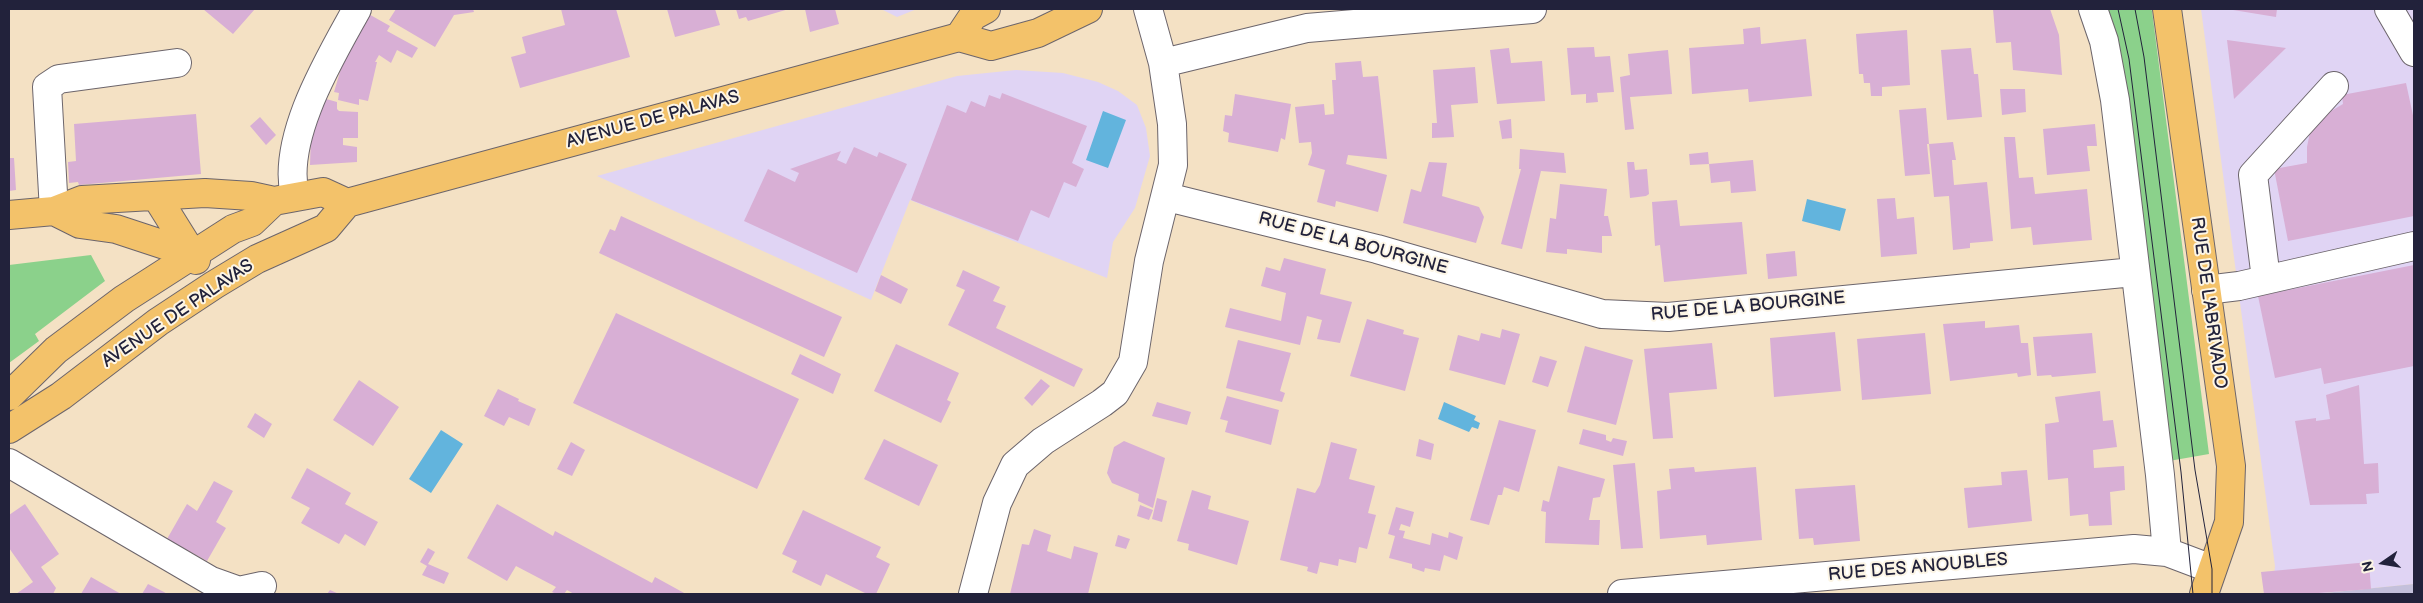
<!DOCTYPE html>
<html>
<head>
<meta charset="utf-8">
<style>
  body { margin:0 }
  #map { position:relative; width:2423px; height:603px; overflow:hidden; background:#f4e1c4; font-family:"Balsamiq Sans",sans-serif }
  canvas { display:block }
  .frame { position:absolute; inset:0; border:10px solid #22223b; pointer-events:none }
  .north { position:absolute; left:2358px; top:538px; width:50px; height:50px; -webkit-text-stroke:4px #fcf5e5; paint-order:stroke; rotate:257deg; font-size:14px; font-weight:700; line-height:20px; text-align:center; color:#22223b }
  .north::after { content:''; display:block; margin:auto; width:18px; height:22px; background:#22223b; clip-path:polygon(50% 0,100% 100%,50% 72%,0 100%) }
</style>
</head>
<body>
<div id="map">
<canvas width="2423" height="603"></canvas>
<div class="frame"></div>
<div class="north">N</div>
</div>
<script>
const context = document.querySelector('canvas').getContext('2d');
context.lineJoin = 'round';
function fill(path, color) { context.fillStyle = color; context.fill(path, 'evenodd'); }
function stroke(path, color, width, dash) { context.strokeStyle = color; context.lineWidth = width; context.lineCap = dash ? 'butt' : 'round'; context.setLineDash(dash || []); context.stroke(path); }
function write(font, color, halo, rows, align = 'center') {
  context.font = font + ' "Balsamiq Sans",sans-serif'; context.lineWidth = 4; context.setLineDash([]); context.textBaseline = 'middle'; context.strokeStyle = halo; context.fillStyle = color; for (const [text, x, y, turn = 0] of rows) {
    context.save(); context.translate(x, y); context.rotate((+turn || 0) * Math.PI / 180); context.textAlign = isNaN(turn) ? turn : align; if (halo) context.strokeText(text, 0, 0); context.fillText(text, 0, 0); context.restore();
  }
}
const built = new Path2D(`
  M881,9H917L897,17Z
  M2201,9H2414V584L2315,594H2272L2275,566Z
  M1016,70L1063,73L1098,82L1118,91L1137,105L1146,128L1150,156L1135,208L1113,242L1107,278L910,200L871,300L597,176L957,76Z`);
const industrial = new Path2D(`
  M2414,584V594H2315Z`);
const green = new Path2D(`
  M2108,9H2151L2152,11L2209,454L2169,461L2119,61Z
  M91,255L105,281L35,334L39,341L9,363V265Z`);
const water = new Path2D(`
  M1103,111L1126,120L1108,168L1086,160Z
  M1807,199L1846,209L1840,231L1802,221Z
  M1444,402L1476,416L1474,420L1480,423L1478,429L1472,427L1469,432L1438,419Z
  M441,430L463,444L431,493L409,479Z`);
const building = new Path2D(`
  M203,9H255L233,34Z
  M396,9H473L474,12L454,15L435,47L389,20Z
  M561,9H616L630,57L520,88L511,57L526,53L522,37L565,25Z
  M667,9H715L720,25L675,37Z
  M736,9H789L748,21L746,17L739,19Z
  M805,9H835L839,24L810,32Z
  M1993,9H2050L2059,35L2062,75L2013,70L2011,42L1996,43Z
  M2227,9H2277L2276,17Z
  M365,12L390,26L387,31L418,48L412,58L397,50L391,63L379,55L375,62H377L368,101L359,99V105L338,100L339,93L334,92L345,55Z
  M1760,27L1761,44L1806,39L1812,96L1749,102L1748,89L1692,94L1689,48L1744,44L1743,29Z
  M1907,30L1910,85L1882,87V96H1871L1870,83H1864L1863,74H1859L1856,34Z
  M2227,40L2256,44L2286,48L2234,99Z
  M1594,47L1595,57L1610,56L1614,92L1597,93L1598,102L1586,103V94L1571,95L1567,48Z
  M1509,48L1511,63L1542,61L1545,101L1497,104L1490,50Z
  M1971,48L1974,74H1978L1982,117L1947,120L1941,50Z
  M1668,50L1672,94L1630,97L1634,129L1625,130L1620,77L1630,75L1628,54Z
  M1361,61L1363,77L1378,76L1387,159L1348,155L1346,164L1387,175L1378,212L1336,201L1335,207L1317,202L1325,170L1308,165L1312,153L1311,142L1299,143L1295,107L1324,104L1325,115L1334,114L1332,80H1336L1335,63Z
  M1475,67L1478,103L1451,105L1454,137L1432,138V123H1437L1433,70Z
  M2406,83L2414,120V216L2288,241L2274,169L2307,163V147L2310,132L2321,117L2343,104L2342,95Z
  M2000,89H2025L2026,112L2002,115Z
  M1002,93L1087,126L1072,163L1084,169L1076,187L1064,182L1049,218L1031,210L1018,241L911,200L947,105L966,113L971,101L985,107L989,95L1000,99Z
  M1235,94L1291,104L1285,140L1281,138L1278,152L1228,142L1229,133L1223,131L1225,115L1232,116Z
  M319,97L337,102V109L339,111L358,112V138H343V145L357,147V162L310,165L311,132L315,131V112Z
  M1926,108L1929,144L1953,142L1956,160H1952L1954,185L1987,182L1993,241L1970,243V248L1953,250L1949,196L1934,197L1929,144H1927L1930,174L1905,176L1899,110Z
  M196,114L201,174L79,185L78,182L69,183L68,162L76,161L74,124Z
  M260,117L276,135L266,145L250,126Z
  M1511,119L1512,138L1502,139L1499,121Z
  M2095,124L2097,146H2087L2090,171L2047,175L2043,129Z
  M2004,137H2015L2019,178L2033,177L2035,194L2087,189L2092,240L2033,245L2031,227L2011,229Z
  M854,147L877,157L879,152L907,164L857,273L744,221L768,169L795,182L799,173L790,169L841,151L837,160L846,164Z
  M1520,149L1564,153L1566,173L1541,171L1522,249L1501,244L1521,169H1519Z
  M1708,152L1709,164L1690,165L1689,154Z
  M9,158H14L16,190L9,191Z
  M1753,160L1756,191L1731,193L1730,181L1711,183L1709,164Z
  M1429,162L1447,163L1442,196L1479,207L1484,217L1476,243L1403,223L1411,189L1421,192Z
  M1627,162H1634L1635,170L1647,169L1649,194L1646,196L1630,198Z
  M1560,184L1607,189L1604,216H1608L1612,236H1602V253L1567,249V254L1546,252L1550,218L1556,219Z
  M1895,198L1897,219L1914,217L1917,254L1881,257L1877,199Z
  M1677,200L1680,226L1742,222L1747,274L1664,282L1660,245L1655,246L1652,202Z
  M621,216L842,317L824,357L599,253L610,229L615,231Z
  M1795,251L1797,276L1768,279L1766,254Z
  M1284,258L1326,269L1320,294L1352,302L1340,343L1317,339L1322,320L1307,316L1300,345L1225,327L1230,308L1281,321L1286,293L1261,286L1266,267L1280,271Z
  M2414,265V366L2324,384L2321,368L2275,378L2258,296Z
  M963,270L1000,287L993,301L1006,306L996,328L1083,369L1074,387L948,325L965,290L956,286Z
  M881,275L908,289L901,304L875,291Z
  M616,313L799,399L757,489L573,403Z
  M1367,319L1404,330L1403,334L1419,338L1405,391L1350,376Z
  M1985,321V328L2019,325L2021,343H2028L2031,375L2018,377L2017,373L1950,381L1943,324Z
  M1502,329L1520,334L1505,385L1449,370L1458,335L1479,341L1481,333L1500,338Z
  M1835,332L1841,391L1774,397L1770,338Z
  M1925,333L1931,394L1862,400L1857,339Z
  M2092,333L2096,373L2052,377L2051,375L2037,376L2033,337Z
  M1238,340L1291,353L1280,391L1285,393L1282,402L1226,388Z
  M1712,343L1717,389L1669,393L1673,438L1653,439L1644,349Z
  M896,344L959,373L947,400L951,402L941,423L874,391Z
  M1585,346L1633,360L1616,425L1567,412Z
  M800,354L841,374L833,394L791,374Z
  M1540,356L1557,361L1548,387L1532,382Z
  M1041,379L1050,386L1032,406L1024,398Z
  M359,380L399,407L373,446L333,420Z
  M2359,385L2364,464L2378,463L2379,493L2366,494L2367,504L2310,505L2295,421L2316,418V421L2330,419L2326,395Z
  M498,389L519,399L518,401L536,409L529,426L509,417L504,426L484,416Z
  M2100,391L2103,421L2113,420L2117,447L2093,450L2094,468L2124,466L2125,490L2110,492L2112,525L2089,526L2088,514L2070,516L2068,478L2048,480L2045,424L2059,422L2055,397Z
  M1227,396L1279,410L1271,445L1225,432L1228,421L1220,419Z
  M1157,402L1191,412L1187,425L1152,416Z
  M255,413L272,424L264,438L247,427Z
  M1499,420L1536,430L1519,492L1504,487L1502,495H1498L1489,525L1470,520Z
  M1583,429L1606,435V440L1611,442L1613,438L1627,441L1623,456L1579,444Z
  M884,439L938,465L919,506L864,479Z
  M1419,439L1434,444L1431,460L1416,456Z
  M1124,441L1165,458L1153,508L1138,501L1139,494L1112,483L1107,473L1114,447Z
  M571,442L585,450L572,476L557,469Z
  M1331,442L1357,449L1349,479L1375,486L1368,513L1376,515L1367,549L1359,547L1356,563L1339,559L1338,566L1320,562L1317,574L1307,571L1308,567L1280,560L1297,488L1315,493L1320,485Z
  M1635,463L1643,548L1621,549L1613,465Z
  M1558,466L1605,479L1600,497L1593,498L1589,520H1600L1599,545L1545,543L1546,512L1541,511L1543,500L1549,502Z
  M1694,467L1695,472L1756,467L1762,540L1707,545L1706,535L1660,539L1657,491L1671,489L1669,469Z
  M307,468L351,493L345,504L378,522L365,546L345,534L339,544L301,523L310,508L291,498Z
  M2027,470L2032,521L1968,528L1964,488L2002,485L2001,472Z
  M214,481L233,491L216,522L226,528L207,561L167,539L187,504L197,511Z
  M1855,485L1860,541L1814,545L1813,538L1799,539L1795,489Z
  M1192,490L1211,496L1208,509L1249,521L1237,565L1188,550L1189,544L1177,541Z
  M1157,498L1167,501L1162,522L1152,519Z
  M25,504L59,554L41,567L56,588L53,594H16L33,582L9,548V515Z
  M497,504L553,536L555,531L652,583L655,577L686,594H574L567,590L564,594H556L552,592L556,587L516,566L507,581L467,558Z
  M1140,505L1153,510L1149,520L1137,516Z
  M1396,507L1414,512L1410,527L1401,524L1399,530L1405,531L1403,538L1430,545L1432,533L1448,538L1449,532L1463,537L1457,560L1444,555L1440,571L1425,568L1424,572L1412,568V564L1389,558L1395,536L1388,534Z
  M803,510L881,547L876,557L890,564L876,594H867L826,574L821,586L792,572L797,561L782,554Z
  M1034,529L1051,535L1047,551L1071,559L1074,546L1098,553L1088,594H1010L1022,544L1029,545Z
  M1118,535L1130,539L1126,549L1115,546Z
  M428,548L435,552L428,564L449,573L444,584L422,575L427,566L420,562Z
  M2369,562L2371,589L2305,594H2264L2261,572Z
  M91,577L121,594H81Z
  M148,584L164,592L167,594H142Z
  M330,590L339,594H327Z`);
const minor = new Path2D(`
  M2093,9L2104,41L2115,100L2160,475L2167,552
  M2389,9L2414,52
  M1163,63L1307,28L1532,9
  M295,196C281,138 330,58 357,9
  M1167,197L1377,249L1602,314L1668,317L2134,272
  M54,211L47,87L59,79L177,63
  M2266,279L2253,175L2334,86
  M2206,290L2239,286L2414,246
  M9,463L211,581L239,591L262,586
  M973,594L997,503L1015,465L1043,441L1102,403L1115,393L1133,362L1149,261L1173,165L1172,124L1163,63L1148,9
  M1622,594L2134,549L2167,552L2212,569`);
const major = new Path2D(`
  M2167,9L2231,466L2229,522L2204,594
  M959,37L973,16L986,9
  M156,196L196,260
  M54,211L80,224L116,229L192,254
  M9,215L54,211L82,200L205,193L251,196L274,201
  M9,396L56,350L124,299L233,229L252,222L274,201L323,192L347,203
  M9,429L61,396L158,322L214,285L257,259L326,228L347,203L959,37L991,46L1038,33L1088,9`);
const tram = new Path2D(`
  M2118,9L2129,59L2181,472L2193,594
  M2135,9L2144,57L2195,470L2212,569V594`);
const streetNames = [
  ["AVENUE DE PALAVAS",653,120,-15],
  ["RUE DE LA BOURGINE",1353,244,15],
  ["RUE DE L'ABRIVADO",2208,303,82],
  ["RUE DE LA BOURGINE",1748,307,-5],
  ["AVENUE DE PALAVAS",178,314,-34],
  ["RUE DES ANOUBLES",1918,568,-5]
];
fill(built, '#e0d4f4');
fill(industrial, '#c4c0db');
fill(green, '#8bd18b');
fill(water, '#62b4dd');
fill(building, '#d8afd5');
stroke(minor, '#6c656b', 30);
stroke(major, '#6c656b', 30);
stroke(minor, '#fff', 28);
stroke(major, '#f3c26a', 28);
stroke(tram, '#22223b', 1);
write('18px', '#22223b', '#fcf5e5', streetNames);
</script>
</body>
</html>
